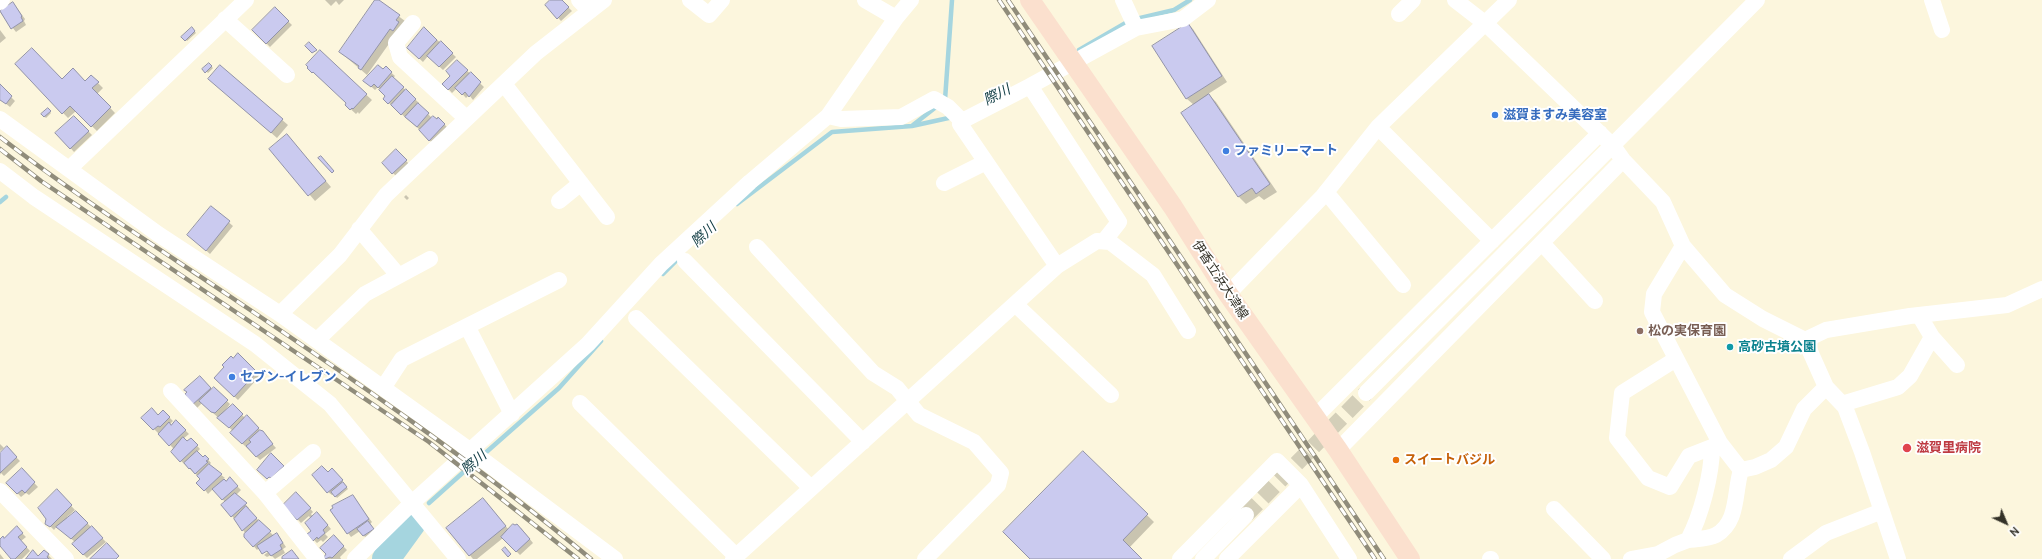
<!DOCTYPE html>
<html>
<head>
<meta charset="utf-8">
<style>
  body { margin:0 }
  #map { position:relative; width:2042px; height:559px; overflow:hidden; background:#fcf6dd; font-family:Cabin,sans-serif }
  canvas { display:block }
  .north { position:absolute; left:1986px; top:503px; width:40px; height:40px; -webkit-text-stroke:3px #fff; paint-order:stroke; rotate:136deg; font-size:11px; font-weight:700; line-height:16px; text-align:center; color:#343228 }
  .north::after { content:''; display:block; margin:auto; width:14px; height:18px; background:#343228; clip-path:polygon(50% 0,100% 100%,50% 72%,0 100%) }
</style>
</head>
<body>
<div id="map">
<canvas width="2042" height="559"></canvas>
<div class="north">N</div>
</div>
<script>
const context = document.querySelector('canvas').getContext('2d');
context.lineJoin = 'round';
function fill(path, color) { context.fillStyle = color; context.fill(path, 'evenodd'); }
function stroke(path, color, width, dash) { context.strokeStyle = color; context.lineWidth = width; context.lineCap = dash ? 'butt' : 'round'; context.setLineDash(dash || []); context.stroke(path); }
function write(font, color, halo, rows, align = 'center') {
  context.font = font + ' Cabin,"Noto Sans JP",sans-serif'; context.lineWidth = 4; context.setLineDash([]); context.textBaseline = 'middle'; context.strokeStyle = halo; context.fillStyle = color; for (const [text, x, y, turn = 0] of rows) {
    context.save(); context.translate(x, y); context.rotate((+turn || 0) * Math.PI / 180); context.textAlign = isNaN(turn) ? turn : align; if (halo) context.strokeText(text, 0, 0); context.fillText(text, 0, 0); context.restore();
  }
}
const shadow = new Path2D(`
  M325,0H344L339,5L336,1L331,6Z
  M377,0L405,21L367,75L340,52Z
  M553,0H561L572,11L561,21L546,5Z
  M13,3L25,19L24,21L26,25L16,32L0,12Z
  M275,9L292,25L270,47L253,30Z
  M1188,24L1193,29L1227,82L1208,94L1216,102L1277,192L1264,200L1259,196L1246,204L1239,197L1182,113L1194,105L1187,99L1154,46Z
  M192,28L196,33L187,41L183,37Z
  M424,28L456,57L443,70L428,56L423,62L408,48Z
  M0,30L6,38L0,43Z
  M320,52L372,100L359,114L358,112L356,114L346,105L348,103L308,68Z
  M457,61L484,87L473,100L469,95L466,98L457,88L452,93L444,84L452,76Z
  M209,64L213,68L208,73L204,69Z
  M16,65L62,80L85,82L91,76L103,88L97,94L115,113L97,131L76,111L68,118Z
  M220,66L288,125L277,138L215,84Z
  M386,68L395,76L393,78L419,103L418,104L432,118L437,120L438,118L448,128L433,144L420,130L384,99L386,97L378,87L375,90L365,81Z
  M0,86L15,101L10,107L0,99Z
  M48,109L51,113L46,118L42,114Z
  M74,117L92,135L74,152L57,133Z
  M292,141L331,187L315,201L271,149Z
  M396,150L409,164L396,176L383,163Z
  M406,195L409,198L407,200L404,197Z
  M211,207L233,226L210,254L192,238Z
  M238,354L260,376L238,400L215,378Z
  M200,377L212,390L214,389L230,404L223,414L233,406L245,418L247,416L276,448L260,460L231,433L233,431L202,403L196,409L186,390Z
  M163,411L173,421L170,424L171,426L176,421L189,434L183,439L187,443L191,439L200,449L197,452L203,458L205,456L211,463L209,465L225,478L223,479L226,482L230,479L241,490L236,495L249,508L248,509L260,522L274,536L280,538L286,547L283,549L285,553L275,559L271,555L267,557L264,555L272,549L259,548L257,550L245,536L246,534L232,516L226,503L213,489L208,494L205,490L197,483L201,479L181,461L172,452L174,449L143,418L158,416Z
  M0,444L4,448L0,451Z
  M7,448L20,461L4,476L1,473L0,475V455Z
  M1083,452L1154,522L1129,548L1140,559H1031Z
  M22,470L38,487L29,495L26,493L21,497L8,483Z
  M328,473H336L348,489L337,498L334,494L332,495L328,492Z
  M57,491L75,510L67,517L68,519L76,512L106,542L87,558L74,545L76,543L57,526L54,530L50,526Z
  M352,496L372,522L370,524L375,531L365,537L360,531L351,537L348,533Z
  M300,497L313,512L311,514L313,517H321L331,529L325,534L328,537L323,542L321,540L317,543L314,540L311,519L309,516L301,523L284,505Z
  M488,505L509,530L521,528L533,543L520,555L503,538L477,559H473L447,528Z
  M17,528L26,537L21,541L30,551L22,559H12L0,545V541L4,539Z
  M334,537L347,550L340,557L341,559H327L325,557Z
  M33,551L38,557L44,551L52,559H27Z
  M0,554L4,559H0Z`);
const stream = new Path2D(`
  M1136,19L1174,10L1190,0
  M1079,50L1129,21
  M913,125L945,100L952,0
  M0,202L6,197
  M737,204L832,132L912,126L953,117
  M663,274L676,261
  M483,455L559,388L601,341
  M429,503L477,460`);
const river = new Path2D(`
  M386,559L412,523`);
const building = new Path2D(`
  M375,0H379L400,15L396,20L399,22L393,31L390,29L361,70L358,68L359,66L339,52Z
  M550,0H562L569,7L557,19L545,5Z
  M13,2L22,16L21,17L23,21L11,29L0,11Z
  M275,7L289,21L266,44L252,30Z
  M1188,23L1222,76L1186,99L1152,46Z
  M192,27L195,31L185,41L181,37Z
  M424,27L437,40L419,59L407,48Z
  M441,41L453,53L439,67L427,56Z
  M309,42L317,50L312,53L305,46Z
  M32,48L62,79L73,68L85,81L91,75L99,82L92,88L111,107L91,127L70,106L62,114L15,64Z
  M320,50L367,94L353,109L352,108L350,110L345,105L346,103L313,72L312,73L307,68L308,67L306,65Z
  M457,60L468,70L448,90L442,84L450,76L446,71Z
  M209,63L212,66L205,73L202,69Z
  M220,65L283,119L271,133L208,79Z
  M378,65L383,69L386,66L392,72L378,88L374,84L371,87L363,81Z
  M471,72L481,82L469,97L465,92L462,95L455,88Z
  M392,76L404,87L388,104L383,99L385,96L379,90Z
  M0,84L12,96L6,104L0,100Z
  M406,89L416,99L401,115L391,105Z
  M1209,94L1270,184L1256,194L1252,188L1238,197L1181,113Z
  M418,103L429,113L417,127L405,117Z
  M48,108L51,111L44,117L41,114Z
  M74,116L89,131L70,149L55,133Z
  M433,116L437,119L438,117L445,124L429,141L419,130Z
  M287,134L326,181L308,196L269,149Z
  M396,149L407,160L392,174L382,163Z
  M321,156L334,171L332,173L318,158Z
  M211,206L230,221L206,251L187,235Z
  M238,353L257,372L234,397L214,378L224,367L222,365L231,356L233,358Z
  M200,376L211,388L191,406L185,394L187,392L184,390Z
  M214,387L228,400L215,413L211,412L199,401Z
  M233,404L243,414L229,428L217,418Z
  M152,408L158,415L163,410L170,417L160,427L158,426L153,430L141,418Z
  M247,415L259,428L242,444L230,433Z
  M176,420L186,430L169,446L158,434L169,422L171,425Z
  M260,430L263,431L273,444L256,457L246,446L251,442L249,440Z
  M183,437L187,441L191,438L198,445L180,462L171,452Z
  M7,446L17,457L0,473V453Z
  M197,451L203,457L205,455L209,459L206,461L208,462L195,474L190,468L189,469L184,463Z
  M1083,451L1148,514L1123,540L1142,559H1030L1003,532Z
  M271,453L284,466L271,478L269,477L267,479L257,470Z
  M209,464L222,474L204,491L196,483L200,479L197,476Z
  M322,466L328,472L332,468L343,480L327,493L312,475Z
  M22,468L35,482L25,493L22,490L17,494L6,483Z
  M230,477L238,486L222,500L212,489L224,479L226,481Z
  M343,482L347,487L335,497L331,492Z
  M57,489L72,505L50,527L45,524L46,519L38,508Z
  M296,492L311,508L297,520L283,505Z
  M235,493L247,503L231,517L221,505Z
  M353,495L369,519L347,534L330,510L333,508L332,506Z
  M483,498L506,526L469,556L446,528Z
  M246,506L257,518L242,531L234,519Z
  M76,511L88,523L71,539L56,527Z
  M317,512L328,525L323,530L325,533L318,539L317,537L313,541L307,534L311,531L305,523Z
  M259,520L271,531L253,547L244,537V534Z
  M368,521L374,529L363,536L357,529Z
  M513,524L515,525L517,524L530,539L516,552L501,537Z
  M17,526L23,533L18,537L27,547L15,559H11L0,546V539L3,536L4,538Z
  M92,526L103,538L83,555L72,544Z
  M277,533L283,543L280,545L282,549L271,556L267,551L262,554L257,546Z
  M334,535L344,546L332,558L330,557L325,559L324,557L326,554L320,548Z
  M107,543L119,556L116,559H90Z
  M505,547L511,554L508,557L502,550Z
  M33,550L38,556L44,550L49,554L47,557L49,559H26Z
  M292,550L299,559H282V557Z`);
const minorTunnel = new Path2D(`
  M1246,515L1366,393`);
const minor = new Path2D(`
  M579,0L590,11
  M690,0L709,15L722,0
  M865,0L896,18
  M1123,0L1136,28
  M1455,0L1486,24L1613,146L1623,160L1663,202L1683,246L1725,295L1763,319L1805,340L1826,387L1845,407L1862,452L1898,559
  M1932,0L1942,30
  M0,2L2,0
  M1399,14L1413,0
  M225,19L287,75
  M413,23L396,43L400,57L466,118
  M504,84L607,217
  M1030,86L1136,28L1183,19L1208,0
  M828,116L841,119L901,117L934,99L948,107L962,121L1030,86L1119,222L1104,241
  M0,119L158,234L280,314L471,451L615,559
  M962,121L960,124L1057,266
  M1378,127L1492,241
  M69,169L246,0
  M0,171L34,197L255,344L330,404L458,559
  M944,183L986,162
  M1326,192L1403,285
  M559,201L581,183
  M359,229L398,275
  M1542,243L1595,301
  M1683,246L1654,294L1652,312L1720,443L1741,470L1755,467L1771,460L1786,447L1804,409L1826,387
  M757,247L873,373L897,388L919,415L974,442L1001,473L998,485L925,559
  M685,261L863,442
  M1228,294L1323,196L1378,127L1509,0
  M1015,304L1111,395
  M280,314L340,255L386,195L536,53L604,0
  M1919,315L1932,337L1957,365
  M636,318L811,488
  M467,326L512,414
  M317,340L365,294L430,259
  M1805,340L1826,330L1910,316L2007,305L2042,289
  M1676,359L1622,393L1617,438L1648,478L1670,487L1689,456L1712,447
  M383,388L402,359L559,280
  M171,391L265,493L317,559
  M1366,393L1757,0
  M580,403L736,556
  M1842,404L1898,387L1910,376L1932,337
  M1315,417L1600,133
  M1338,450L1623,160
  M1301,485L1349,559
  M0,491L66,559
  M265,493L313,452
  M1554,509L1603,559
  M1688,540C1697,539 1709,539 1716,535C1739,522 1734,492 1741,470
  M355,559L413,502L588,344L661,264L750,182L828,116L896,18L911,0
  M733,559L1057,266L1097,241L1110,242L1153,275L1188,331
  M1180,559L1277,461L1301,485L1227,559
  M1203,559L1246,515
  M1490,559H1491
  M1631,559L1658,554L1675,545L1688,540C1701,516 1712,474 1712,447L1720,443
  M1791,559L1826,533L1882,511`);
const major = new Path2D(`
  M1030,0L1173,207L1228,294L1338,450L1410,559`);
const rail = new Path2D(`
  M999,0L1375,559
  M1008,0L1384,559
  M0,137C72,193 149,242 225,293C350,377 475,462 591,559
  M0,149L41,181L429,442L578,559`);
const markers = [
  [1495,115,4,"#3f7fe0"],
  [1226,151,4,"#3f7fe0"],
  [1640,331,4,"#8d6e63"],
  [1730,347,4,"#0f9aa8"],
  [232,377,4,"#3f7fe0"],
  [1907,448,5,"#e0444e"],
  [1396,460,4,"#e8710a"]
];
const shopNames = [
  ["滋賀ますみ美容室",1503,115],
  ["ファミリーマート",1234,151],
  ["セブン-イレブン",240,377]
];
const streetNames = [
  ["伊香立浜大津線",1220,280,57]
];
const educationNames = [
  ["松の実保育園",1648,331]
];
const cultureNames = [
  ["高砂古墳公園",1738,347]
];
const healthNames = [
  ["滋賀里病院",1916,448]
];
const foodNames = [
  ["スイートバジル",1404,460]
];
const waterNames = [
  ["際川",997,95,-27],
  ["際川",704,235,-43],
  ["際川",474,463,-41]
];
fill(shadow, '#0003');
stroke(stream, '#a5d5df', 4.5);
stroke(river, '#a5d5df', 28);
fill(building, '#cacaef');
stroke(building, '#9293a9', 1);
stroke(minorTunnel, '#d4cfb9', 16, [16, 8]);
stroke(minor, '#fff', 16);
stroke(major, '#fbe0ce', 20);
stroke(rail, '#908c7b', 4.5);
stroke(rail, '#fff', 3, [9]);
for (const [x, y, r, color] of markers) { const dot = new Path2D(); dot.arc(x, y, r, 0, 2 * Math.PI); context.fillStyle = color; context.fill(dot); stroke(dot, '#fff', 1.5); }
write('bold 13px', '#366cbe', '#fff', shopNames, 'left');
write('13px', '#343228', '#fff', streetNames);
write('bold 13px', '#785e54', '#fff', educationNames, 'left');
write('bold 13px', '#0d838f', '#fff', cultureNames, 'left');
write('bold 13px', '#be3a42', '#fff', healthNames, 'left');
write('bold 13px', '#c56008', '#fff', foodNames, 'left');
write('italic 14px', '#0c3941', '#fff', waterNames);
</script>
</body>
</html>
